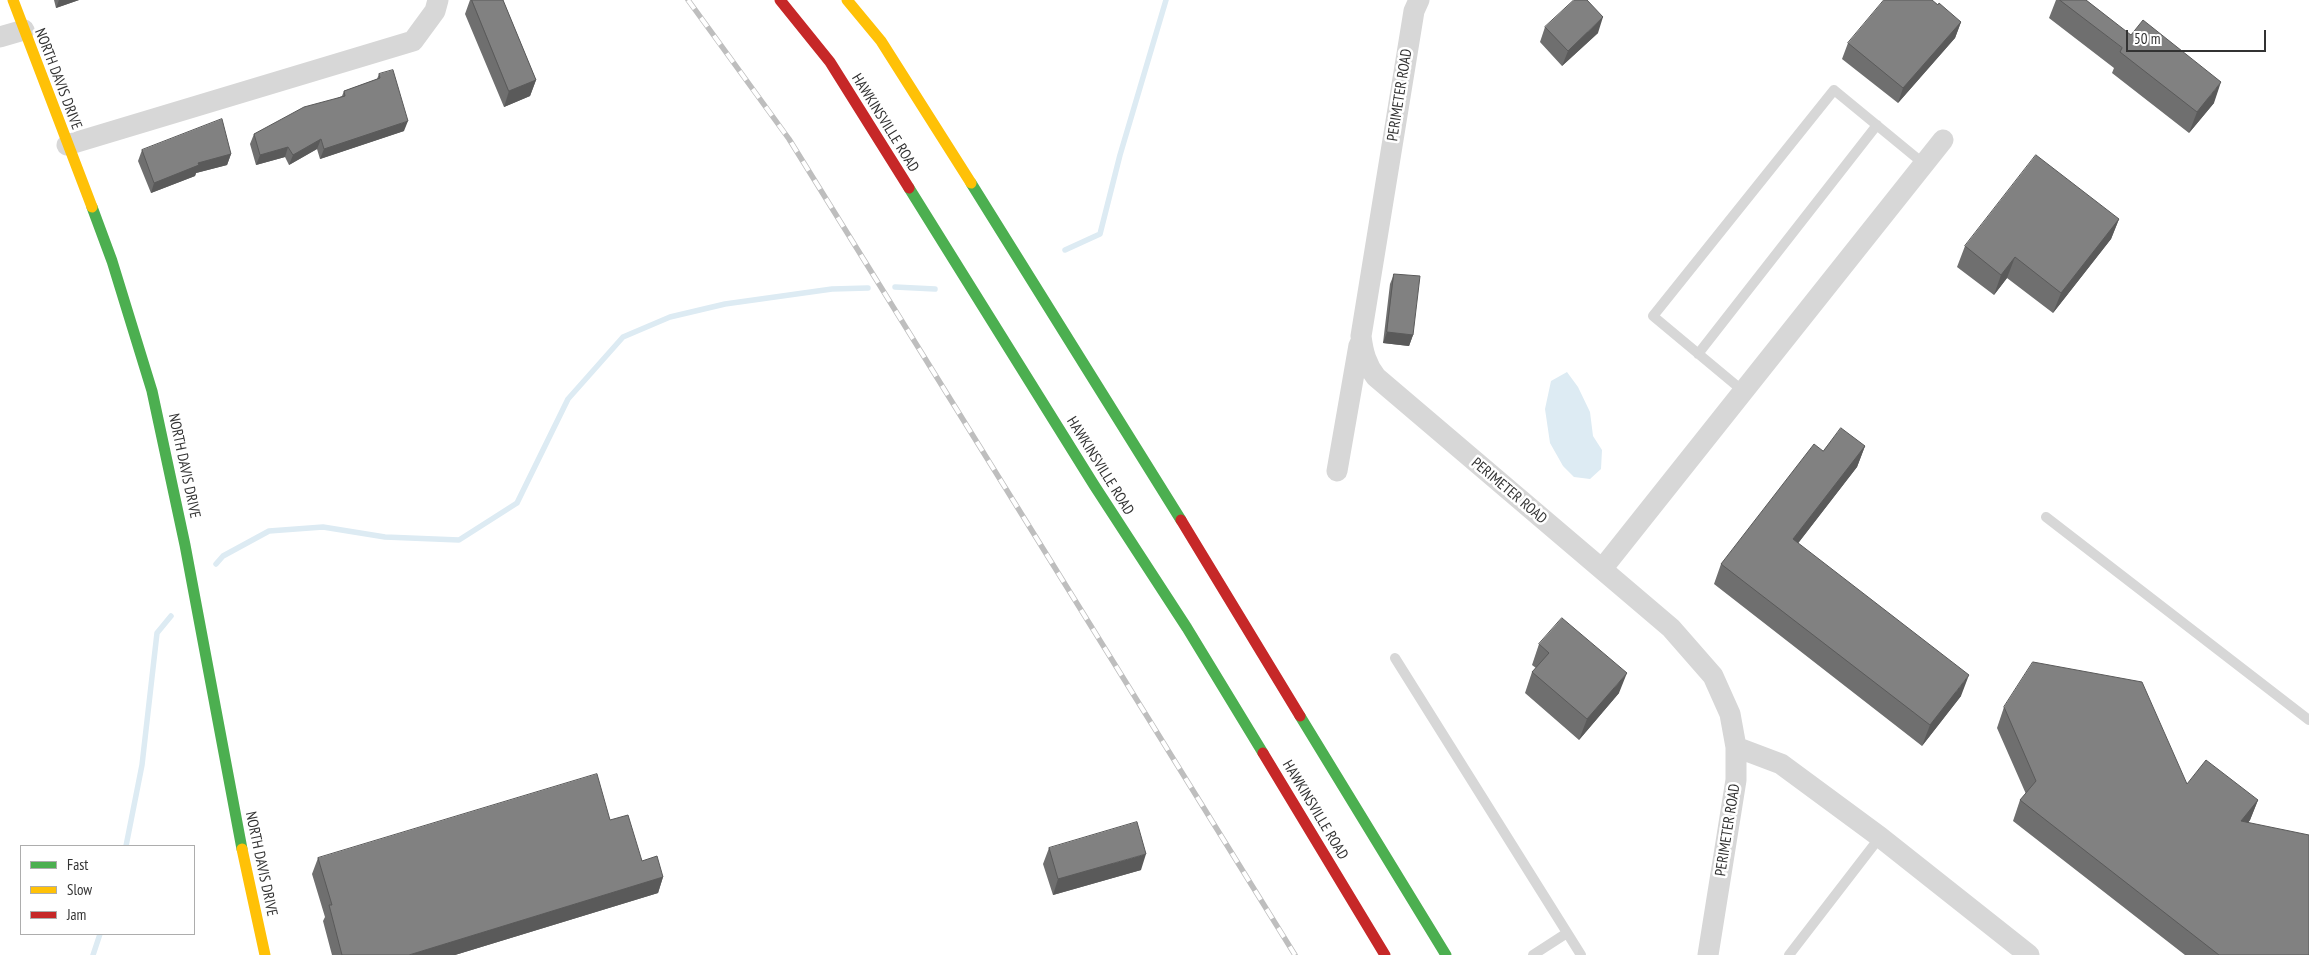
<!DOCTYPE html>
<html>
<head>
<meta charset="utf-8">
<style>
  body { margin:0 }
  #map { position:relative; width:2309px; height:955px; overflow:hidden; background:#fff; font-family:"PT Sans Narrow",sans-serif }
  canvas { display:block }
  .legend { position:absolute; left:20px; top:845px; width:175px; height:90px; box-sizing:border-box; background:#fff; border:1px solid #adadad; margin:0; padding:6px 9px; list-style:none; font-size:15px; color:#333 }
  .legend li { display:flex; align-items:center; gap:10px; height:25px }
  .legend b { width:25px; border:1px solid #adadad }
  .scale { position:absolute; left:2126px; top:30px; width:140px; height:22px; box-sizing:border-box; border:2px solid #333; border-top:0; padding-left:6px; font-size:15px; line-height:18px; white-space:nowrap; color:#333; -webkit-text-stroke:4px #fff; paint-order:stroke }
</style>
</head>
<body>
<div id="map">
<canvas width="2309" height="955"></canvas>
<ul class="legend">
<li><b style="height:6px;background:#4caf50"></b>Fast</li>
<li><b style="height:6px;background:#ffc107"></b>Slow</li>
<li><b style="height:6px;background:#c62828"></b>Jam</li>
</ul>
<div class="scale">50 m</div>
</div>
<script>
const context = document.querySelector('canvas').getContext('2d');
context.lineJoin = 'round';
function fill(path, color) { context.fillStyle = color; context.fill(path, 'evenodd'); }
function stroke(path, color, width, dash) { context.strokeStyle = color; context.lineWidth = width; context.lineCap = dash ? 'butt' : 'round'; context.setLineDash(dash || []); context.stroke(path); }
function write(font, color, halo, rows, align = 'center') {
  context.font = font + ' "PT Sans Narrow",sans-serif'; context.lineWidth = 5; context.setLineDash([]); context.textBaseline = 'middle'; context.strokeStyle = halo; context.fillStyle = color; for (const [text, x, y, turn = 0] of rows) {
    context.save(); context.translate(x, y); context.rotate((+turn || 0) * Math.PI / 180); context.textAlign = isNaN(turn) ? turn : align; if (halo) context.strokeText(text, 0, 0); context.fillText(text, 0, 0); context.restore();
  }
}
const water = new Path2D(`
  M1567,372L1578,387L1590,412L1593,436L1602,450L1601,469L1590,479L1574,477L1563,466L1550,443L1545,409L1551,381Z`);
const stream = new Path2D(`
  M1065,250L1100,234L1120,155L1166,0
  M895,287L935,289
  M216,564L223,556L269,531L323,527L385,537L459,540L517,503L568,399L623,337L670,317L725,304L832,289L868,288
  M126,846L142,765L157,633L171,616
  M93,955L100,934`);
const lane = new Path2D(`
  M1698,354L1877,125
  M1743,391L1653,316L1834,90L1924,164
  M2046,517L2309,720
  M1395,658L1581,955
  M1533,955L1567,933
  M1789,955L1880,837`);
const street = new Path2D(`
  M1419,0L1414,11L1361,336C1363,352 1366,364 1376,377L1671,628L1713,676L1730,714L1736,747V780L1708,955
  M0,37L24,30
  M67,145L413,41L435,11L438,0
  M1337,471L1359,345
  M1602,569L1943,140
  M1736,747L1781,764L1880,837L2029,955`);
const fast = new Path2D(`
  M971,183L1181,520
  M909,188L1094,485L1187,628L1263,753
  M92,207L112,261L152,391L185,545L242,849
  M1300,716L1446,955`);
const slow = new Path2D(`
  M13,0L92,207
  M847,0L881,41L971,183
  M242,849L265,955`);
const jam = new Path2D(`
  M780,0L830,62L909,188
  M1181,520L1300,716
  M1263,753L1385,955`);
const rail = new Path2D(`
  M688,0L789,139L1295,955`);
const wall = new Path2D(`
  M54,0H79L56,8Z
  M470,0H503L536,80L530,96L504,107L465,14Z
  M2056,0H2086L2214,103L2189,133L2112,73L2114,68L2049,18Z
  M1961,22L1955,38L1898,103L1842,59L1848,43Z
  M1545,27L1598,33L1562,66L1540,42Z
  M379,74L404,131L320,159L317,149L289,165L285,157L256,165L250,144L254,134L342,96L344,91L377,79Z
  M142,150L231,154L227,165L196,173L195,176L151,193L138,161Z
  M2119,219L2111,239L2053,313L2007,278L1994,295L1957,267L1965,246Z
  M1394,274L1413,335L1409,346L1383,343L1390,284Z
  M1865,446L1857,467L1798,543L1961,696L1922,746L1714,584L1721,564L1823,451Z
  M1539,644L1619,693L1579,740L1525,693L1532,672L1536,668L1532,665Z
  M2004,707L2187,784L2258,800L2250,820L2248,823L2309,955H2185L2013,821L2020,800L2026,794L1997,728Z
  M610,820L642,861L663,877L658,893L455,955H332L323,921L325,917L312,874L318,858Z
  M1049,848L1141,870L1053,895L1043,864Z`);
const shadedWall = new Path2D(`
  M59,0H79L56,8Z
  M1603,17L1598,33L1562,66L1568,51Z
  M1961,22L1955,38L1898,103L1903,88Z
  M536,80L530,96L504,107L509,91Z
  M2221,82L2214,103L2189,133L2197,112Z
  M408,121L404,131L320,159L324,149Z
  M321,139L317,149L289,165L293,155Z
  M288,147L285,157L256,165L260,155Z
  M231,154L227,165L196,173L195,176L151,193L154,183L198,163Z
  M2119,219L2111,239L2053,313L2061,293Z
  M2015,257L2007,278L1994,295L2001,275Z
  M1387,332L1413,335L1409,346L1383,343Z
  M1865,446L1857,467L1786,559L1793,539Z
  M1627,673L1619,693L1579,740L1587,719Z
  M1969,675L1961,696L1922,746L1930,725Z
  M2258,800L2250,820L2233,842L2241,821Z
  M1146,854L1141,870L1053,895L1058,879Z
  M663,877L658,893L455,955H409Z`);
const building = new Path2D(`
  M472,0H503L536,80L509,91Z
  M1574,0H1587L1603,17L1568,51L1545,27Z
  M1884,0H1932L1938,5L1939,3L1961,22L1903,88L1848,43Z
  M2060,0H2086L2131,35L2143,20L2221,82L2197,112L2120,52L2122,48Z
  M393,70L408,121L324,149L321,139L293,155L288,147L260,155L254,134L304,107L345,96L344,91L380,78L379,74Z
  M222,119L231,154L198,163L199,165L154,183L142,150Z
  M2036,155L2119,219L2061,293L2015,257L2001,275L1965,246Z
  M1394,274L1420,276L1413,335L1387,332Z
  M1841,428L1865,446L1793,539L1969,675L1930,725L1721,564L1814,444L1823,451Z
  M1562,618L1627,673L1587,719L1532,672L1549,653L1539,644Z
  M2033,662L2142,682L2187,784L2206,760L2258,800L2241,821L2309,835V955H2219L2020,800L2036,781L2004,707Z
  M597,774L610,820L628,815L642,861L657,856L663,877L409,955H342L329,905H332L318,858Z
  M1137,822L1146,854L1058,879L1049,848Z`);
const streetNames = [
  ["NORTH DAVIS DRIVE",58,79,69],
  ["PERIMETER ROAD",1400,95,-81],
  ["HAWKINSVILLE ROAD",885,123,58],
  ["NORTH DAVIS DRIVE",184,466,78],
  ["HAWKINSVILLE ROAD",1100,466,58],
  ["PERIMETER ROAD",1509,491,40],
  ["HAWKINSVILLE ROAD",1315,810,59],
  ["PERIMETER ROAD",1728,830,-81],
  ["NORTH DAVIS DRIVE",261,864,78]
];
fill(water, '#ddebf3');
stroke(stream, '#ddebf3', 5.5);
stroke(lane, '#d7d7d7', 10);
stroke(street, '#d7d7d7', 21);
stroke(fast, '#4caf50', 11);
stroke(slow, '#ffc107', 11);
stroke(jam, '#c62828', 11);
stroke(rail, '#bebebe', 5.5);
stroke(rail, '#fff', 4, [11]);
fill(wall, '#6f6f6f');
fill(shadedWall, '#5a5a5a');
fill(building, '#818181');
stroke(building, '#5a5a5a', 1);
write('15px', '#333', '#fff', streetNames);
</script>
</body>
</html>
